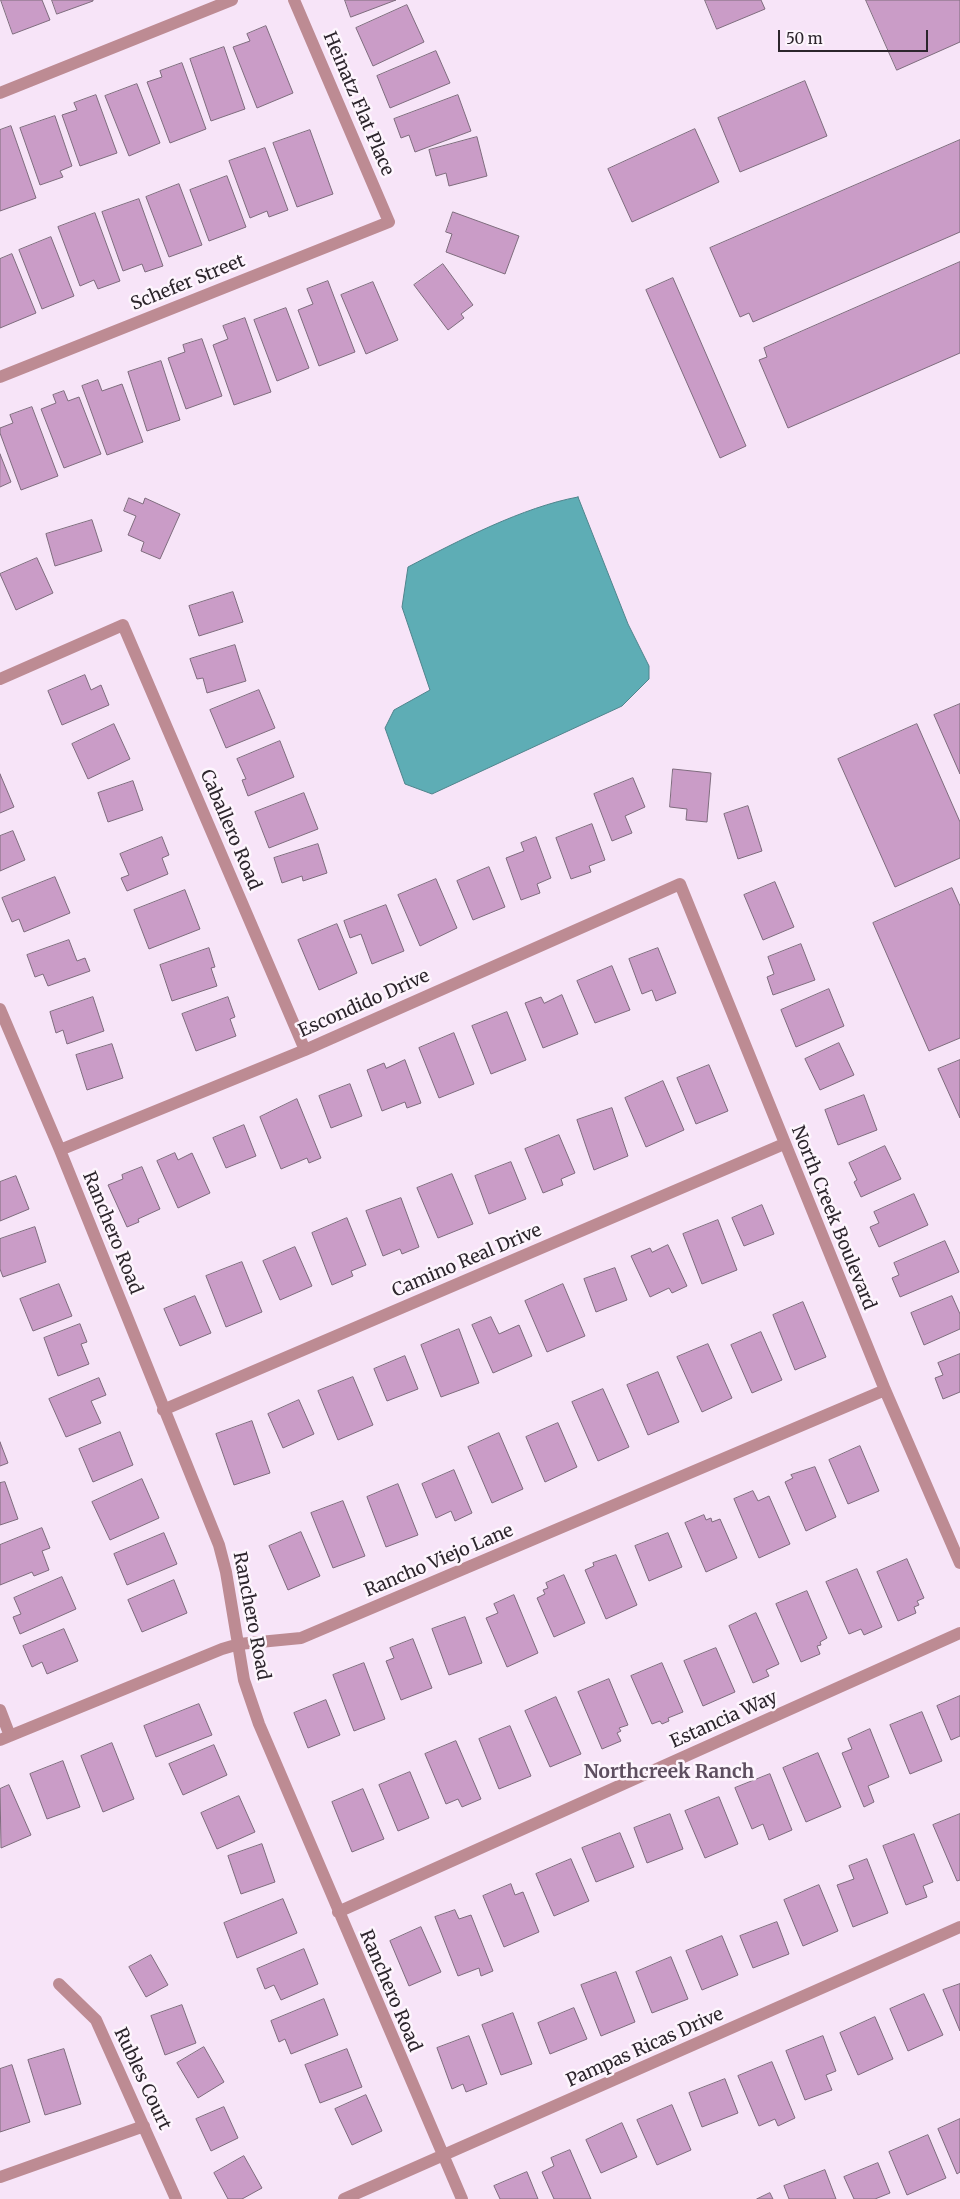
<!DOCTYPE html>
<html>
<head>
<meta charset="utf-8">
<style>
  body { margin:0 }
  #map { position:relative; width:960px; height:2199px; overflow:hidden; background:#f7e4f8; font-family:Merriweather,serif }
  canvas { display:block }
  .scale { position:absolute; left:778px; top:30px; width:150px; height:22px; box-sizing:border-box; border:2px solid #2c252c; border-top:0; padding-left:6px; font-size:15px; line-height:18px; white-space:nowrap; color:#2c252c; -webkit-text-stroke:4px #fdf5fd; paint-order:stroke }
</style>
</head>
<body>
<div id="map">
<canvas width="960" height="2199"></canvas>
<div class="scale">50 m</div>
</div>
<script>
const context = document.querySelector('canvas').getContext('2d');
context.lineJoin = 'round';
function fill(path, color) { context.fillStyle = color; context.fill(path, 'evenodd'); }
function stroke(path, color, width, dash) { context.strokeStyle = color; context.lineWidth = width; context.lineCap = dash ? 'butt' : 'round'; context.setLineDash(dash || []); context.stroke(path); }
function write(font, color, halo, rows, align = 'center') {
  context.font = font + ' Merriweather,serif'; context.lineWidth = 5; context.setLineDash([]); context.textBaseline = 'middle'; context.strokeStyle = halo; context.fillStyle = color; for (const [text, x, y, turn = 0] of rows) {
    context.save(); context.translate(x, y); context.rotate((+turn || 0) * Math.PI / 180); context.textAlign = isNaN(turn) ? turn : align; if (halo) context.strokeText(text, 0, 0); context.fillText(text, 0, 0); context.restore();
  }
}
const water = new Path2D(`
  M578,497L628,624L649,666V679L622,706L432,794L405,784L385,728L394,710L430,690L402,607L408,567C458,541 523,507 578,497Z`);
const building = new Path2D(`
  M1,0H42L50,20L13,34Z
  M52,0H93V1L57,14Z
  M345,0H396L351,17Z
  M705,0H761L765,9L717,29Z
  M866,0H960V42L897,70Z
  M407,5L424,42L373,66L356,28Z
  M266,26L293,93L257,108L233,47L250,41L247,34Z
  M224,47L245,109L211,121L190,59Z
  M436,51L450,83L390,108L377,76Z
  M182,63L206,129L170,143L147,82L162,77L160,71Z
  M805,81L827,136L740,172L718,118Z
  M137,84L160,143L129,156L105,96Z
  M96,95L117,153L80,166L62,115L77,110L74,103Z
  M458,95L471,131L415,152L409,135L401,138L394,119Z
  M55,116L72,166L60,171L63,177L40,185L20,128Z
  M11,126L36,198L0,211V130Z
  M695,129L719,182L632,222L608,169Z
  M310,130L333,194L297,207L273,143Z
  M477,137L487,176L449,186L446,173L436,176L429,150Z
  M960,140V232L753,322L749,313L740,317L710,248Z
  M265,148L288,210L269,217L267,211L250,218L229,161Z
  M227,176L246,227L209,241L190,190Z
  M179,184L202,245L169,257L146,197Z
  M139,199L163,266L145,272L142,264L123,271L102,212Z
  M453,212L519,236L505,274L446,252L452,234L446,232Z
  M95,213L120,281L98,289L94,280L80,286L58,227Z
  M51,237L74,296L42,309L19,250Z
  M12,254L36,313L0,328V259Z
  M960,262V353L788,428L759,360L767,357L764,348Z
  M443,264L473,305L461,314L464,318L448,330L414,285Z
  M673,278L746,446L720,458L646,290Z
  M328,281L355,352L319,366L298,310L313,304L307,289Z
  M373,282L398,340L366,354L341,295Z
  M286,308L309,368L277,381L254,320Z
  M245,318L271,392L234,405L213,345L228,339L223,326Z
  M202,339L222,396L186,409L168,358L185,352L183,345Z
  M161,361L180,420L147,431L128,372Z
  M98,380L102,391L122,384L143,442L107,455L82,386Z
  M64,391L68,401L79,397L101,454L64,468L41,409L56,403L53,395Z
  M32,407L58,476L21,490L0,433V428L13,423L10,415Z
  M0,454L11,482L0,487Z
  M129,498L143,504L145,498L180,514L160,559L141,551L144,542L128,535L136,516L124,511Z
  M92,520L102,551L55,566L46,534Z
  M37,558L53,593L16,610L0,574Z
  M233,592L243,622L199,636L189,606Z
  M235,645L246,681L207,693L203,678L197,679L190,659Z
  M85,675L91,690L101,685L109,705L62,725L48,691Z
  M259,690L275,728L226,748L210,710Z
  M960,704V774L934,715Z
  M114,724L130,759L88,779L72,744Z
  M917,724L960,822V858L895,887L838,759Z
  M280,741L294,777L248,796L242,780L246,779L237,759Z
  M673,769L711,773L707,822L686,820L687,809L670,807Z
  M0,774L14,807L0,813Z
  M633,778L645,807L625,816L632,833L612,841L594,794Z
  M133,781L143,810L108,822L98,793Z
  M304,793L318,829L269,848L255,812Z
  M748,806L762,851L738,859L724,814Z
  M592,824L605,860L589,866L591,872L571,879L556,838Z
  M13,831L25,860L0,871V836Z
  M162,837L169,855L162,858L168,874L127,891L121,878L129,875L120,854Z
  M536,837L551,878L537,884L540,893L521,900L506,858L524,851L521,843Z
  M318,844L327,873L303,881L302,876L282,883L274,858Z
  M489,867L505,907L473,920L457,881Z
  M55,877L70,913L24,932L19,919L12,922L2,898Z
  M436,879L457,928L420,946L398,895Z
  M775,882L794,927L763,940L744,895Z
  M952,888L960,906V1038L929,1051L873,923Z
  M185,890L200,929L149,949L134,910Z
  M386,905L404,951L372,964L361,934L350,938L344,921Z
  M337,924L357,973L319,990L298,940Z
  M69,940L77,961L85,958L90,971L48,986L43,974L35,977L27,955Z
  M801,944L815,980L773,995L767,977L774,974L768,957Z
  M209,948L215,967L211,968L217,986L172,1001L160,965Z
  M658,948L676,993L656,1001L652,990L642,994L629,959Z
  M612,966L630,1010L595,1023L577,981Z
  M829,989L844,1026L796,1047L781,1010Z
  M562,995L578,1034L543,1048L525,1003L541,997L544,1003Z
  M93,997L104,1031L67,1044L63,1030L56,1033L50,1012Z
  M228,997L235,1017L230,1019L236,1036L196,1051L182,1014Z
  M507,1012L526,1060L491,1074L472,1026Z
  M454,1033L474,1084L439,1098L419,1048Z
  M839,1043L854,1075L820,1090L805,1059Z
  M112,1044L123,1078L87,1090L76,1055Z
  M405,1060L421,1103L407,1108L405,1102L382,1111L367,1070L384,1063L386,1068Z
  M960,1060V1118L938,1069Z
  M709,1065L728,1111L696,1124L677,1078Z
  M663,1081L684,1130L646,1147L625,1098Z
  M350,1084L362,1116L331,1128L319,1096Z
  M864,1095L877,1130L838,1145L825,1110Z
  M297,1099L321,1158L309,1163L307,1158L281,1169L260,1117Z
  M612,1108L628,1156L594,1170L577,1120Z
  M244,1125L256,1156L226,1168L213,1138Z
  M559,1135L575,1173L561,1179L563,1185L543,1193L525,1149Z
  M885,1146L901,1179L861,1197L854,1182L857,1180L849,1163Z
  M175,1153L178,1160L192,1153L210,1193L178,1208L157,1161Z
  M511,1162L526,1199L489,1214L475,1176Z
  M142,1167L160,1209L138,1219L139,1222L127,1227L108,1185L123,1179L122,1175Z
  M452,1174L473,1224L438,1238L417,1188Z
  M16,1176L29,1209L0,1221V1182Z
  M914,1194L928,1225L879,1247L870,1227L879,1223L874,1212Z
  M401,1198L419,1247L402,1254L400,1249L383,1256L366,1211Z
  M762,1205L774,1234L744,1246L732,1218Z
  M347,1218L366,1265L351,1271L353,1276L332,1285L312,1233Z
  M718,1220L737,1270L702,1284L683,1234Z
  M35,1227L46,1262L3,1277L0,1269V1239Z
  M945,1241L959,1272L900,1297L892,1278L899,1275L894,1263Z
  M668,1245L687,1286L672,1293L669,1288L650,1297L631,1256L650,1248L652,1252Z
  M295,1247L312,1286L280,1300L263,1261Z
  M242,1262L262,1312L226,1327L206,1276Z
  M615,1268L627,1300L596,1312L584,1279Z
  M59,1284L72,1316L33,1331L20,1299Z
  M563,1284L585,1336L547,1352L525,1301Z
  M195,1296L211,1333L180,1346L164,1309Z
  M952,1296L960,1314V1329L924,1345L911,1313Z
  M803,1302L826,1357L795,1370L773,1315Z
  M491,1317L499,1334L519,1325L532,1356L493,1373L472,1325Z
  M80,1324L87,1342L81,1344L89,1364L58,1376L44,1338Z
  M459,1329L479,1383L441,1397L421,1345Z
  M761,1332L782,1380L752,1393L731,1345Z
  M708,1344L732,1398L702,1412L677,1357Z
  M960,1354V1392L943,1399L935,1378L943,1375L938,1363Z
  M405,1356L418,1389L387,1401L374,1369Z
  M658,1372L679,1422L648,1435L627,1385Z
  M353,1377L373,1425L338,1440L318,1391Z
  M99,1378L106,1395L91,1401L101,1423L66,1437L49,1399Z
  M603,1389L629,1447L598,1461L572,1402Z
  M299,1400L314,1434L283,1448L268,1414Z
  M252,1421L270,1473L234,1485L216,1434Z
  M558,1423L577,1467L545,1482L526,1437Z
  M120,1432L133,1465L93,1482L79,1449Z
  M499,1433L523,1489L492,1503L468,1447Z
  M0,1442L8,1463L0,1466Z
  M860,1446L879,1491L848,1504L829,1460Z
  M815,1467L836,1517L806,1531L785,1482L793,1478L791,1475Z
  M454,1470L472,1513L455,1521L451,1511L436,1518L422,1484Z
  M142,1479L159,1518L110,1540L92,1502Z
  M5,1482L18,1519L0,1525V1483Z
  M398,1484L418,1535L386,1547L367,1497Z
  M753,1491L758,1501L769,1496L790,1544L759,1558L734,1499Z
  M343,1501L365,1556L333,1568L311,1513Z
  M704,1515L706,1520L711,1518L712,1522L720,1519L737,1558L706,1572L685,1523Z
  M42,1528L50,1548L42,1551L49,1570L34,1576L32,1572L0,1585V1545Z
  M301,1532L320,1576L288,1590L269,1546Z
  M164,1533L177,1564L127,1585L114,1554Z
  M668,1533L682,1567L649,1581L635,1546Z
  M616,1555L637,1605L606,1619L585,1570L594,1566L593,1563Z
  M907,1559L924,1598L917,1601L919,1605L914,1607L916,1613L898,1621L877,1572Z
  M857,1569L882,1627L864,1635L861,1629L849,1634L826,1582Z
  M564,1575L585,1623L554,1637L537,1598L545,1594L543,1590L548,1588L546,1583Z
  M62,1577L76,1609L20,1634L13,1617L21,1614L14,1598Z
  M174,1580L187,1613L142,1632L128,1600Z
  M807,1591L827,1638L820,1642L821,1645L817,1646L820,1654L801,1662L776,1604Z
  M514,1595L538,1653L507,1667L486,1618L498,1613L494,1604Z
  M756,1613L779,1664L766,1670L769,1676L753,1683L729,1626Z
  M465,1617L482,1663L449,1675L432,1629Z
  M64,1629L78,1661L47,1674L42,1662L32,1667L23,1646Z
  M413,1639L432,1688L401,1700L386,1661L394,1658L390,1648Z
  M716,1648L735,1692L703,1706L684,1661Z
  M364,1663L385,1719L354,1731L333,1675Z
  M662,1663L683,1712L668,1718L669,1721L662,1724L660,1721L652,1724L631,1676Z
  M609,1679L628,1725L619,1728L621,1731L617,1733L621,1741L602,1749L578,1692Z
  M960,1696V1736L951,1740L937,1706Z
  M556,1697L581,1754L550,1767L525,1711Z
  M326,1700L340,1735L308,1748L294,1713Z
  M199,1704L212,1735L156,1757L144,1726Z
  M922,1712L942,1761L910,1774L890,1725Z
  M510,1726L531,1776L499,1789L479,1739Z
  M870,1729L889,1777L868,1786L874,1802L864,1807L842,1753L852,1749L848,1739Z
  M456,1741L481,1799L462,1807L458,1799L446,1804L425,1754Z
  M112,1743L134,1799L103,1812L81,1756Z
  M214,1745L227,1775L183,1795L169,1764Z
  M818,1753L841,1807L806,1822L783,1768Z
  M63,1761L80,1807L47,1819L30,1774Z
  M410,1772L429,1818L398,1831L379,1785Z
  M770,1774L792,1830L769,1840L763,1824L752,1829L735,1788Z
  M9,1785L31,1835L1,1848L0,1789Z
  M363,1789L384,1839L352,1852L332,1802Z
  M239,1796L255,1832L217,1849L201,1813Z
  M719,1797L738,1844L705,1858L685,1811Z
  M670,1814L683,1849L647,1863L634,1828Z
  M960,1814V1880L957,1881L933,1825Z
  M620,1833L634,1867L596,1882L582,1848Z
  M914,1834L933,1882L923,1886L927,1897L906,1905L883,1846Z
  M262,1844L275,1882L241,1894L228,1856Z
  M571,1859L589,1901L554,1916L536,1874Z
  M867,1859L888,1913L853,1927L837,1885L854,1879L849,1866Z
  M511,1884L515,1895L523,1892L539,1932L504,1947L483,1896Z
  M819,1885L838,1931L803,1946L784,1900Z
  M283,1899L297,1933L237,1958L224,1923Z
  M455,1910L459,1919L471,1915L493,1971L481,1976L479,1968L458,1976L435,1917Z
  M777,1922L789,1954L753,1968L740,1936Z
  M421,1927L441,1972L409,1986L390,1941Z
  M722,1936L738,1975L702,1990L686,1951Z
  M304,1949L318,1984L281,2000L274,1985L265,1989L257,1969Z
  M151,1955L168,1985L146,1997L129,1967Z
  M671,1957L688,1999L652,2013L636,1972Z
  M616,1972L635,2022L601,2036L581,1985Z
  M960,1984V2031L943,1990Z
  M924,1994L943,2035L908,2051L890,2009Z
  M324,1999L338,2035L291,2054L285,2039L279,2042L271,2021Z
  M182,2005L196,2043L165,2055L151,2016Z
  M574,2008L587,2039L550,2054L538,2023Z
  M513,2013L532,2064L501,2075L482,2025Z
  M875,2017L893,2059L858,2075L840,2033Z
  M469,2036L487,2084L466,2092L463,2084L452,2089L437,2048Z
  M823,2036L836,2071L826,2075L832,2090L805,2100L786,2051Z
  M204,2047L224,2082L198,2098L177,2063Z
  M64,2049L81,2104L45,2115L28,2060Z
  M347,2049L362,2087L320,2103L305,2065Z
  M772,2062L795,2118L778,2126L775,2119L759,2126L738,2076Z
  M12,2065L30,2122L0,2132V2069Z
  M725,2079L738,2113L702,2127L689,2093Z
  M366,2095L382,2131L352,2145L335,2109Z
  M672,2105L691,2150L657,2165L637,2120Z
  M224,2107L238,2138L211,2151L196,2119Z
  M960,2119V2172L957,2174L938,2129Z
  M622,2123L637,2157L601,2173L586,2140Z
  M928,2135L946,2178L907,2195L889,2152Z
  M570,2150L591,2199H554L542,2172L554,2166L551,2158Z
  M244,2156L262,2188L242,2199H228L214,2173Z
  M878,2163L890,2193L875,2199H854L844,2177Z
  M825,2170L836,2199H789L784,2186Z
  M527,2172L538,2199H500L494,2186Z
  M770,2193L773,2199H757Z`);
const minor = new Path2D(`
  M0,93L232,0
  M0,377L389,222L294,0
  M0,679L123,625L305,1050
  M0,1009L60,1150L219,1545L226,1572L244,1680L259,1724L462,2199
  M60,1150L305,1050L680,884L885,1390L960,1563
  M163,1410L784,1144
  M0,1710L10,1736
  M0,1740L222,1649L239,1644L301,1638L885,1390
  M338,1912L960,1633
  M59,1984L96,2020L176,2199
  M0,2177L144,2126
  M344,2199L960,1927`);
const streetNames = [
  ["Heinatz Flat Place",358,104,67],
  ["Schefer Street",188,283,-22],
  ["Caballero Road",230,830,67],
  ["Escondido Drive",364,1004,-24],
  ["North Creek Boulevard",833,1218,68],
  ["Ranchero Road",112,1233,68],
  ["Camino Real Drive",467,1261,-23],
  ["Rancho Viejo Lane",439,1561,-23],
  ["Ranchero Road",251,1616,79],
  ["Estancia Way",724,1720,-24],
  ["Ranchero Road",390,1991,67],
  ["Pampas Ricas Drive",645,2048,-24],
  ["Rubles Court",142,2079,65]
];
const neighbourhoodNames = [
  ["Northcreek Ranch",669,1773]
];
fill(water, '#5eadb5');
stroke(water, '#4f848c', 1);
fill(building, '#ca9cc7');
stroke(building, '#7e6c7d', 1);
stroke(minor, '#bd8b93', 12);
write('18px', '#2c252c', '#fdf5fd', streetNames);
write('bold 19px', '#5e4f60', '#fdf5fd', neighbourhoodNames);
</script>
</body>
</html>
